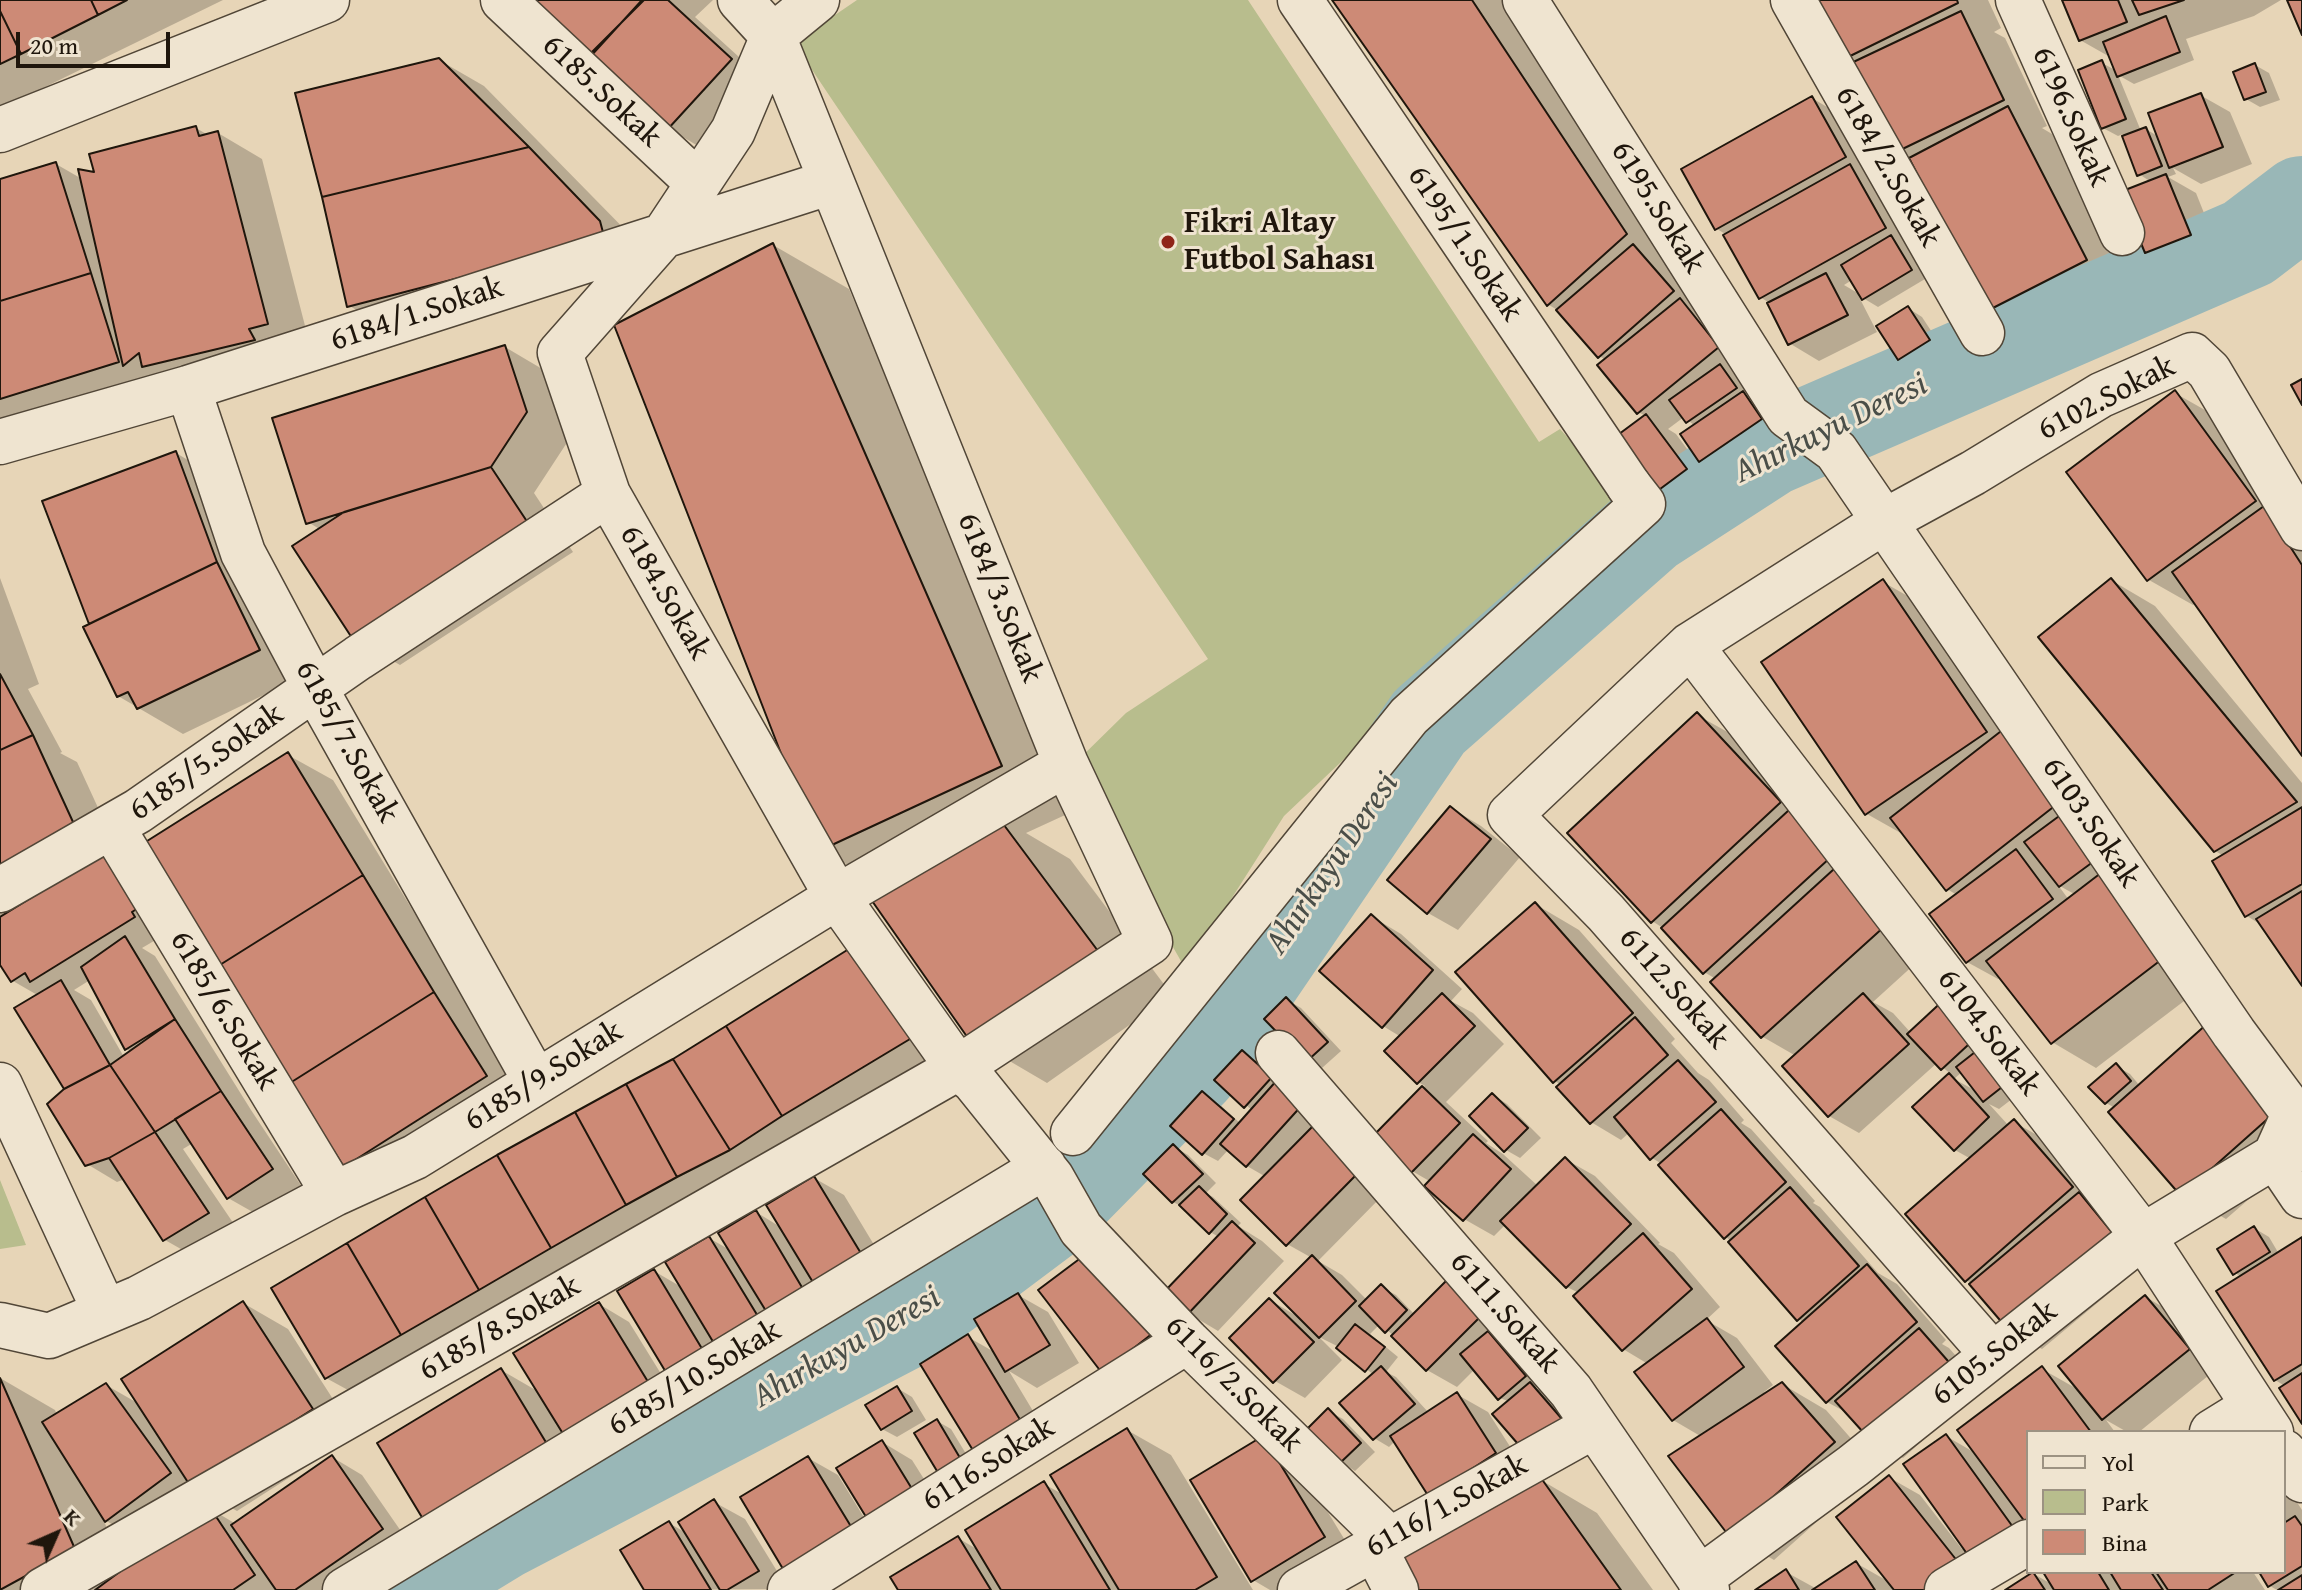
<!DOCTYPE html>
<html>
<head>
<meta charset="utf-8">
<style>
  body { margin:0 }
  #map { position:relative; width:2302px; height:1590px; overflow:hidden; background:#e7d5b7; font-family:"Gentium Book Plus",serif }
  canvas { display:block }
  .legend { position:absolute; left:2026px; top:1430px; width:260px; height:144px; box-sizing:border-box; background:#efe4d0; border:2px solid #9c9282; margin:0; padding:10px 14px; list-style:none; font-size:24px; color:#1f160c }
  .legend li { display:flex; align-items:center; gap:16px; height:40px }
  .legend b { width:40px; border:2px solid #9c9282 }
  .north { position:absolute; left:16px; top:1494px; width:80px; height:80px; -webkit-text-stroke:6px #efe4d0; paint-order:stroke; rotate:45deg; font-size:22px; font-weight:700; line-height:32px; text-align:center; color:#1f160c }
  .north::after { content:''; display:block; margin:auto; width:28px; height:36px; background:#1f160c; clip-path:polygon(50% 0,100% 100%,50% 72%,0 100%) }
  .scale { position:absolute; left:16px; top:32px; width:154px; height:36px; box-sizing:border-box; border:4px solid #1f160c; border-top:0; padding-left:10px; font-size:24px; line-height:28px; white-space:nowrap; color:#1f160c; -webkit-text-stroke:6px #efe4d0; paint-order:stroke }
</style>
</head>
<body>
<div id="map">
<canvas width="2302" height="1590"></canvas>
<ul class="legend">
<li><b style="height:10px;background:#efe4d0"></b>Yol</li>
<li><b style="height:22px;background:#b8bd8d"></b>Park</li>
<li><b style="height:22px;background:#cd8a76"></b>Bina</li>
</ul>
<div class="north">K</div>
<div class="scale">20 m</div>
</div>
<script>
const context = document.querySelector('canvas').getContext('2d');
context.lineJoin = 'round';
function fill(path, color) { context.fillStyle = color; context.fill(path, 'evenodd'); }
function stroke(path, color, width, dash) { context.strokeStyle = color; context.lineWidth = width; context.lineCap = dash ? 'butt' : 'round'; context.setLineDash(dash || []); context.stroke(path); }
function write(font, color, halo, rows, align = 'center') {
  context.font = font + ' "Gentium Book Plus",serif'; context.lineWidth = 6; context.setLineDash([]); context.textBaseline = 'middle'; context.strokeStyle = halo; context.fillStyle = color; for (const [text, x, y, turn = 0] of rows) {
    context.save(); context.translate(x, y); context.rotate((+turn || 0) * Math.PI / 180); context.textAlign = isNaN(turn) ? turn : align; if (halo) context.strokeText(text, 0, 0); context.fillText(text, 0, 0); context.restore();
  }
}
const green = new Path2D(`
  M857,0H1248L1539,442L1560,429L1621,497L1284,816L1186,970L1071,767L1126,713L1208,659L794,43Z
  M0,1180L26,1245L0,1249Z`);
const shadow = new Path2D(`
  M0,0H223L0,109Z
  M535,0H713L695,17L761,77L698,146L668,128Z
  M1335,0H1506L1748,365L1735,375L1750,398L1758,402L1775,427L1715,469L1700,460L1695,426L1684,417L1668,429L1676,434L1715,487L1683,511L1653,493L1646,416L1638,412L1606,360L1599,356L1559,311L1549,305Z
  M1814,0H1988L2001,28L1994,32L2005,38L2047,126L2042,128L2052,134L2130,285L2033,335L1989,309L1916,167L1891,153Z
  M2064,0H2281L2254,16L2186,39L2194,60L2134,84L2118,75L2141,131L2146,129L2159,137L2200,95L2230,112L2252,164L2201,184L2173,168L2176,174L2168,177L2196,193L2220,253L2176,269L2146,252L2151,182L2139,174L2123,134L2118,136L2103,128L2102,63L2117,71L2110,57L2080,40Z
  M439,60L484,86L644,249L392,331L348,305Z
  M2255,65L2269,73L2280,100L2260,107L2246,99Z
  M1812,98L1842,116L1915,245L1908,249L1925,279L1878,307L1858,295L1877,332L1819,361L1789,343L1768,302L1760,297L1727,235L1717,229ZM1852,280L1861,295L1844,285Z
  M196,128L208,135L218,133L262,159L311,349L0,424V181L56,164L82,179Z
  M773,245L849,289L1076,810L1026,833L1070,859L1172,995L1047,1083L972,1039L888,888L820,849Z
  M1908,308L1922,317L1943,349L1914,367L1899,358Z
  M505,347L549,373L570,438L534,493L573,552L400,665L356,640L321,530L308,522Z
  M2175,393L2219,418L2302,530V753L2196,603L2193,605L2149,580L2068,473Z
  M176,453L220,479L303,676L183,734L118,696L45,502Z
  M0,578L39,684L28,689L62,752L60,753L77,762L117,849L164,935L142,948L155,956L251,1110L302,1187L258,1215L228,1198L193,1143L183,1149L238,1230L195,1257L165,1240L125,1179L117,1182L87,1164L39,996L13,981L0,961V920L6,916L5,913L0,916ZM90,980L126,1049L132,1052L124,1057L91,1000L74,990Z
  M2111,580L2155,606L2302,783V982L2263,926L2247,916L2224,856L2215,851Z
  M1883,582L1927,607L2217,976L2096,1068L2052,1042L2001,976L1998,979L1967,962L1957,895L1947,889L1906,836L1867,814ZM2058,885L2076,895L2069,900Z
  M1697,715L1742,740L1928,952L1873,1002L1893,1013L1911,1033L1948,999L2025,1089L1999,1109L1989,1104L2009,1126L2014,1122L2058,1147L2149,1260L2042,1349L2012,1332L1973,1284L1966,1280L1971,1159L1955,1150L1915,1107L1951,1074L1937,1063L1859,1133L1829,1116L1796,1056L1763,1037L1713,982L1716,979L1704,972L1663,928L1652,921ZM1962,1072L1978,1092L1954,1079Z
  M288,755L333,780L530,1102L345,1165Z
  M1451,808L1481,826L1520,857L1458,930L1428,913Z
  M1535,904L1579,930L1675,1039L1671,1043L1698,1073L1709,1080L1744,1120L1741,1123L1751,1129L1815,1201L1813,1203L1820,1207L1878,1273L1897,1284L1946,1340L1942,1344L1949,1348L1983,1387L1903,1458L1873,1441L1851,1415L1827,1402L1804,1323L1799,1319L1662,1164L1652,1158L1630,1132L1621,1140L1591,1122L1561,1085L1555,1081Z
  M1371,916L1401,934L1462,989L1451,1001L1473,1013L1504,1044L1446,1102L1488,1141L1486,1143L1503,1154L1538,1186L1565,1159L1595,1176L1660,1243L1658,1244L1674,1253L1720,1307L1706,1320L1737,1338L1773,1385L1764,1392L1766,1395L1782,1384L1826,1410L1877,1468L1774,1560L1730,1534L1702,1437L1673,1420L1648,1364L1623,1349L1579,1293L1567,1287L1506,1224L1494,1236L1464,1219L1431,1182L1412,1171L1376,1136L1425,1086L1418,1082L1401,1037L1383,1026Z
  M853,949L963,1059L357,1395L326,1378L675,1061Z
  M1287,1000L1301,1008L1341,1051L1322,1068L1307,1060Z
  M2208,1026L2302,1153L2226,1219L2182,1194L2115,1108L2106,1103L2116,1066L2130,1074L2140,1086Z
  M1243,1052L1257,1061L1284,1085L1388,1190L1318,1261L1342,1275L1367,1300L1381,1287L1396,1295L1415,1315L1477,1300L1539,1385L1536,1388L1545,1393L1576,1428L1500,1398L1475,1369L1457,1387L1427,1370L1394,1336L1380,1324L1370,1334L1398,1357L1386,1372L1396,1377L1429,1413L1458,1395L1488,1412L1525,1470L1460,1513L1395,1441L1389,1447L1374,1438V1375L1337,1346L1319,1337L1342,1360L1305,1398L1275,1381L1270,1300L1300,1318L1312,1258L1287,1244L1266,1177L1247,1166L1229,1149L1218,1161L1203,1153L1202,1094L1217,1102L1241,1124L1253,1111L1217,1080Z
  M1493,1095L1507,1104L1541,1138L1520,1158L1506,1150Z
  M1173,1146L1188,1155L1216,1183L1206,1193L1213,1197L1241,1223L1238,1226L1262,1241L1284,1261L1218,1331L1188,1313L1219,1237L1210,1232L1185,1208L1173,1202Z
  M814,1178L844,1195L891,1273L699,1390L654,1271L683,1288L709,1238L730,1250L756,1212L782,1228Z
  M2254,1228L2269,1237L2279,1254L2302,1239V1421L2285,1386L2275,1380L2242,1277L2235,1273Z
  M1018,1295L1048,1312L1079,1363L1037,1388L1009,1371L1051,1441L1006,1468L968,1337L996,1353Z
  M2146,1297L2176,1315L2219,1367L2139,1432H2127L2106,1420L2115,1432H2028V1566L2007,1581L1972,1561L1896,1590H1758L1786,1572L1817,1589L1856,1563L1891,1583L1890,1478L1920,1495L1962,1549L1965,1546L1946,1436L1977,1454L2042,1369L2079,1390Z
  M243,1303L288,1329L356,1435L237,1511L200,1490L136,1538L103,1519L125,1570L209,1508L236,1524L332,1457L362,1475L412,1547L349,1590H0V1378L55,1410L57,1415L106,1385L141,1405Z
  M599,1304L629,1322L679,1403L572,1439L590,1470L469,1543L424,1518L501,1370L539,1392Z
  M897,1388L912,1397L926,1420L897,1437L882,1429Z
  M1328,1411L1343,1419L1375,1452L1355,1471L1341,1462Z
  M937,1421L951,1429L977,1472L957,1483Z
  M1127,1430L1171,1455L1253,1590H901L958,1538L980,1551L1044,1484L1064,1495Z
  M1263,1438L1293,1455L1354,1555L1295,1590H1270L1253,1580Z
  M882,1442L912,1460L946,1514L903,1541Z
  M808,1458L838,1475L884,1550L742,1497Z
  M1541,1480L1597,1513L1653,1590H1409Z
  M2284,1482L2302,1510V1590H2277L2270,1586L2261,1572H2284Z
  M714,1502L745,1519L788,1589L646,1590L669,1523L688,1534Z
  M2045,1572H2253L2265,1590H2008L2034,1574L2053,1585Z`);
const river = new Path2D(`
  M409,1590L501,1534L905,1323L1049,1215L1193,1069L1429,722L1648,529L1770,450L2248,243L2302,202`);
const building = new Path2D(`
  M0,0H91L98,15L21,54L0,11Z
  M91,0H127L98,15Z
  M532,0H644L588,56Z
  M642,0H668L732,59L667,130L589,58Z
  M1332,0H1472L1627,234L1547,306Z
  M1812,0H1957L1958,3L1842,60Z
  M2062,0H2118L2127,22L2079,41Z
  M2132,0H2184L2139,15Z
  M2287,0H2302V35Z
  M0,11L21,54L0,64Z
  M1961,11L2004,100L1890,155L1847,65Z
  M2166,16L2180,52L2117,77L2103,42Z
  M439,58L529,147L322,197L295,93Z
  M2102,60L2126,119L2101,129L2078,70Z
  M2255,63L2266,92L2244,100L2233,72Z
  M2201,93L2223,147L2169,168L2148,113Z
  M1812,96L1846,157L1715,230L1681,169Z
  M2008,106L2087,260L1987,311L1909,158Z
  M196,126L199,136L218,131L268,324L249,329L255,340L142,367L139,353L123,366L78,169L94,172L89,154Z
  M2146,127L2162,166L2137,176L2122,136Z
  M529,147L600,221L605,240L347,307L322,197Z
  M56,162L91,273L0,301V179Z
  M1850,164L1886,228L1759,299L1723,235Z
  M2166,174L2191,235L2145,253L2120,192Z
  M1891,235L1912,270L1862,300L1841,265Z
  M773,243L1002,766L819,851L614,325Z
  M1633,244L1674,291L1598,358L1556,310Z
  M91,273L119,362L0,399V301Z
  M1826,273L1848,315L1788,345L1767,303Z
  M1680,298L1719,347L1637,414L1597,365Z
  M1908,306L1930,340L1898,360L1876,326Z
  M505,345L527,412L491,467L306,524L272,418Z
  M1720,364L1737,388L1686,423L1669,400Z
  M2302,379V405L2291,385Z
  M2175,390L2256,501L2147,581L2066,472Z
  M1743,391L1762,419L1699,462L1680,434Z
  M1646,414L1687,469L1652,495L1611,440Z
  M176,451L217,562L89,624L42,501Z
  M491,467L530,526L354,641L292,546L344,512Z
  M2264,506L2302,565V756L2172,572Z
  M217,562L260,650L137,709L128,692L117,697L83,627Z
  M2111,578L2297,802L2214,852L2038,637Z
  M1883,579L1987,732L1865,815L1761,662Z
  M0,674L33,735L0,750Z
  M1697,712L1781,802L1651,923L1567,833Z
  M2005,728L2061,801L1946,891L1890,818Z
  M33,735L79,835L0,871V750Z
  M288,752L363,875L215,968L136,848Z
  M1450,806L1491,839L1427,914L1387,880Z
  M2302,807V884L2245,917L2212,861Z
  M2070,808L2105,853L2059,887L2024,842Z
  M1789,810L1831,857L1703,974L1661,928Z
  M995,813L1098,951L970,1041L870,898Z
  M115,846L149,901L132,912L135,917L30,982L25,973L11,982L0,965V917Z
  M2016,849L2053,899L1966,963L1929,914Z
  M2110,866L2174,950L2051,1044L1986,961Z
  M1834,869L1885,926L1761,1038L1710,982Z
  M363,875L434,992L290,1083L215,968Z
  M2302,891V986L2256,919Z
  M1535,902L1633,1013L1553,1083L1455,972Z
  M1371,914L1433,970L1382,1028L1319,971Z
  M125,936L175,1019L125,1050L81,967Z
  M852,947L920,1033L782,1116L726,1026Z
  M61,980L110,1065L64,1089L14,1008Z
  M434,992L487,1076L344,1167L290,1083Z
  M1442,993L1475,1026L1417,1084L1384,1051Z
  M1863,993L1909,1044L1828,1117L1782,1066Z
  M1948,996L1981,1033L1941,1070L1907,1034Z
  M1286,997L1328,1042L1306,1062L1264,1019Z
  M1635,1017L1668,1055L1590,1124L1556,1087Z
  M175,1019L221,1091L155,1132L110,1065Z
  M2208,1023L2281,1107L2181,1196L2108,1112Z
  M726,1026L782,1116L730,1150L673,1059Z
  M1984,1045L2011,1080L1983,1102L1956,1067Z
  M1242,1050L1272,1077L1244,1108L1214,1080Z
  M673,1059L730,1150L677,1177L626,1084Z
  M1678,1060L1716,1102L1650,1160L1614,1117Z
  M2116,1063L2131,1081L2105,1104L2088,1087Z
  M110,1065L155,1132L109,1158L85,1166L47,1104L64,1089Z
  M1949,1073L1989,1117L1954,1151L1912,1107Z
  M1278,1079L1304,1103L1246,1167L1220,1144Z
  M626,1084L677,1177L626,1205L575,1112Z
  M1422,1086L1460,1123L1411,1173L1373,1136Z
  M221,1091L273,1169L227,1199L175,1119Z
  M1202,1091L1234,1119L1202,1155L1170,1126Z
  M1492,1093L1528,1128L1504,1152L1469,1116Z
  M1721,1109L1786,1182L1724,1239L1658,1165Z
  M575,1112L626,1205L551,1248L497,1155Z
  M2014,1119L2073,1187L1965,1282L1905,1214Z
  M1313,1126L1359,1172L1286,1246L1240,1200Z
  M155,1132L209,1213L163,1241L109,1158Z
  M1473,1134L1511,1169L1463,1221L1424,1186Z
  M1173,1144L1203,1174L1172,1203L1143,1174Z
  M497,1155L551,1248L479,1290L425,1197Z
  M1565,1157L1631,1224L1566,1288L1500,1221Z
  M814,1176L862,1255L814,1284L766,1205Z
  M1199,1186L1227,1214L1209,1234L1179,1205Z
  M1790,1187L1859,1266L1797,1321L1728,1242Z
  M2079,1192L2120,1242L2011,1333L1969,1284Z
  M425,1197L479,1290L401,1335L347,1243Z
  M756,1210L803,1289L766,1311L718,1233Z
  M1232,1221L1255,1243L1187,1315L1163,1293Z
  M2254,1226L2270,1252L2233,1275L2217,1249Z
  M1643,1233L1692,1289L1622,1351L1573,1296Z
  M709,1236L759,1318L715,1345L665,1262Z
  M2302,1237V1364L2274,1381L2216,1291Z
  M347,1243L401,1335L325,1379L271,1288Z
  M1090,1251L1153,1333L1102,1373L1038,1290Z
  M1312,1255L1356,1301L1319,1338L1274,1293Z
  M1867,1264L1917,1322L1826,1403L1775,1346Z
  M654,1269L704,1352L667,1374L617,1291Z
  M1447,1280L1482,1315L1426,1371L1391,1336Z
  M1381,1284L1407,1310L1385,1333L1359,1306Z
  M1018,1293L1050,1345L1005,1372L974,1319Z
  M2145,1295L2190,1349L2102,1420L2058,1366Z
  M1269,1298L1314,1342L1273,1383L1229,1338Z
  M243,1301L313,1409L191,1487L121,1379Z
  M599,1302L650,1385L565,1437L513,1353Z
  M1707,1318L1744,1367L1672,1421L1634,1372Z
  M1355,1324L1385,1347L1365,1372L1336,1348Z
  M1919,1328L1955,1369L1872,1442L1835,1401Z
  M1488,1331L1526,1376L1498,1400L1460,1354Z
  M968,1334L1022,1423L974,1452L920,1364Z
  M1381,1366L1415,1404L1373,1440L1339,1403Z
  M2042,1366L2091,1432H2028V1526L1957,1430Z
  M501,1368L547,1444L423,1519L377,1443Z
  M2302,1373V1424L2279,1388Z
  M0,1378L75,1549L0,1590Z
  M1530,1382L1562,1419L1524,1451L1492,1414Z
  M1782,1382L1835,1442L1729,1536L1668,1456Z
  M106,1383L171,1473L105,1522L42,1422Z
  M897,1386L912,1411L881,1430L865,1405Z
  M1457,1392L1496,1453L1429,1497L1390,1436Z
  M1328,1408L1361,1443L1339,1464L1306,1430Z
  M937,1419L963,1463L940,1476L914,1433Z
  M1127,1428L1217,1577L1195,1590H1119L1050,1475Z
  M1946,1434L2018,1534L1975,1565L1903,1464Z
  M1263,1436L1325,1537L1251,1582L1190,1480Z
  M882,1440L917,1497L871,1525L836,1468Z
  M332,1455L383,1529L295,1590H276L231,1525Z
  M808,1456L855,1533L786,1574L740,1497Z
  M1889,1475L1962,1567L1933,1590H1894L1836,1517Z
  M1541,1478L1621,1590H1407L1389,1564Z
  M1044,1481L1110,1590H1001L965,1530Z
  M714,1499L759,1571L727,1590H720L678,1522Z
  M209,1506L255,1575L233,1590H95Z
  M2295,1516L2302,1526V1566L2268,1587L2259,1572H2284V1523Z
  M669,1521L711,1590H644L620,1550Z
  M958,1536L991,1590H898L890,1577Z
  M1856,1561L1875,1590H1812Z
  M1786,1569L1799,1590H1755Z
  M2033,1572L2045,1590H2005Z
  M2043,1572H2098L2109,1590H2054Z
  M2110,1572H2151L2163,1590H2121Z
  M2156,1572H2236L2208,1590H2168Z
  M2302,1575V1590H2278Z`);
const pedestrian = new Path2D(`
  M1073,1133L1409,716L1643,504L1629,486`);
const minor = new Path2D(`
  M503,0L698,183
  M817,0L773,36L733,131L664,235L560,353L608,494L837,897L958,1068L974,1081L1052,1178L1081,1229L1187,1341L1389,1539
  M1300,0L1629,486
  M1525,0L1788,416L1836,451L2234,1033L2294,1114L2275,1156L2302,1196
  M1793,0L1982,333
  M2018,0L2122,233
  M0,130L327,0
  M188,388L243,553L315,688L536,1082
  M0,442L188,388L831,182
  M1690,645L2143,1236L2271,1432
  M112,827L334,1194
  M0,890L138,811L358,658L608,494
  M1278,1053L1571,1391L1707,1590
  M0,1085L105,1312
  M0,1325L49,1336L139,1298L334,1194L415,1157L837,897L1066,764
  M1993,1355L1606,913L1510,815L1690,645L1885,521L1973,473L2101,395L2192,355L2209,371L2302,528
  M2212,1432L2254,1406
  M2284,1452L2302,1480
  M1374,1547L1396,1590
  M1699,1579L1853,1466L2143,1236L2275,1156L2302,1148
  M43,1590L958,1068L1150,942L1066,764L773,36L740,0
  M345,1590L1044,1167
  M790,1590L1187,1341
  M1300,1590L1594,1426
  M1947,1590L2028,1542`);
const markers = [
  [1168,242,8,"#8f2418"]
];
const streetNames = [
  ["6185.Sokak",601,92,43],
  ["6196.Sokak",2070,117,66],
  ["6184/2.Sokak",1887,167,60],
  ["6195.Sokak",1657,208,58],
  ["6195/1.Sokak",1464,244,56],
  ["6184/1.Sokak",417,315,-18],
  ["6102.Sokak",2107,399,-27],
  ["6184.Sokak",664,593,60],
  ["6184/3.Sokak",999,598,68],
  ["6185/7.Sokak",346,742,61],
  ["6185/5.Sokak",207,763,-35],
  ["6103.Sokak",2090,823,56],
  ["6112.Sokak",1673,989,49],
  ["6185/6.Sokak",223,1011,59],
  ["6104.Sokak",1988,1033,53],
  ["6185/9.Sokak",544,1077,-32],
  ["6111.Sokak",1504,1313,49],
  ["6185/8.Sokak",500,1329,-30],
  ["6105.Sokak",1995,1354,-38],
  ["6185/10.Sokak",695,1379,-31],
  ["6116/2.Sokak",1233,1385,45],
  ["6116.Sokak",989,1465,-32],
  ["6116/1.Sokak",1447,1507,-29]
];
const poiNames = [
  ["Fikri Altay",1184,224],
  ["Futbol Sahası",1184,261]
];
const waterNames = [
  ["Ahırkuyu Deresi",1831,429,-26],
  ["Ahırkuyu Deresi",1333,864,-56],
  ["Ahırkuyu Deresi",847,1348,-30]
];
fill(green, '#b8bd8d');
fill(shadow, '#0003');
stroke(river, '#99b7b7', 92);
fill(building, '#cd8a76');
stroke(building, '#1f160c', 2);
stroke(pedestrian, '#514637', 47);
stroke(minor, '#514637', 47);
stroke(pedestrian, '#efe4d0', 44);
stroke(minor, '#efe4d0', 44);
for (const [x, y, r, color] of markers) { const dot = new Path2D(); dot.arc(x, y, r, 0, 2 * Math.PI); context.fillStyle = color; context.fill(dot); stroke(dot, '#efe4d0', 3); }
write('32px', '#1f160c', '#efe4d0', streetNames);
write('bold 32px', '#1f160c', '#efe4d0', poiNames, 'left');
write('italic 34px', '#4a4e48', '#efe4d0', waterNames);
</script>
</body>
</html>
